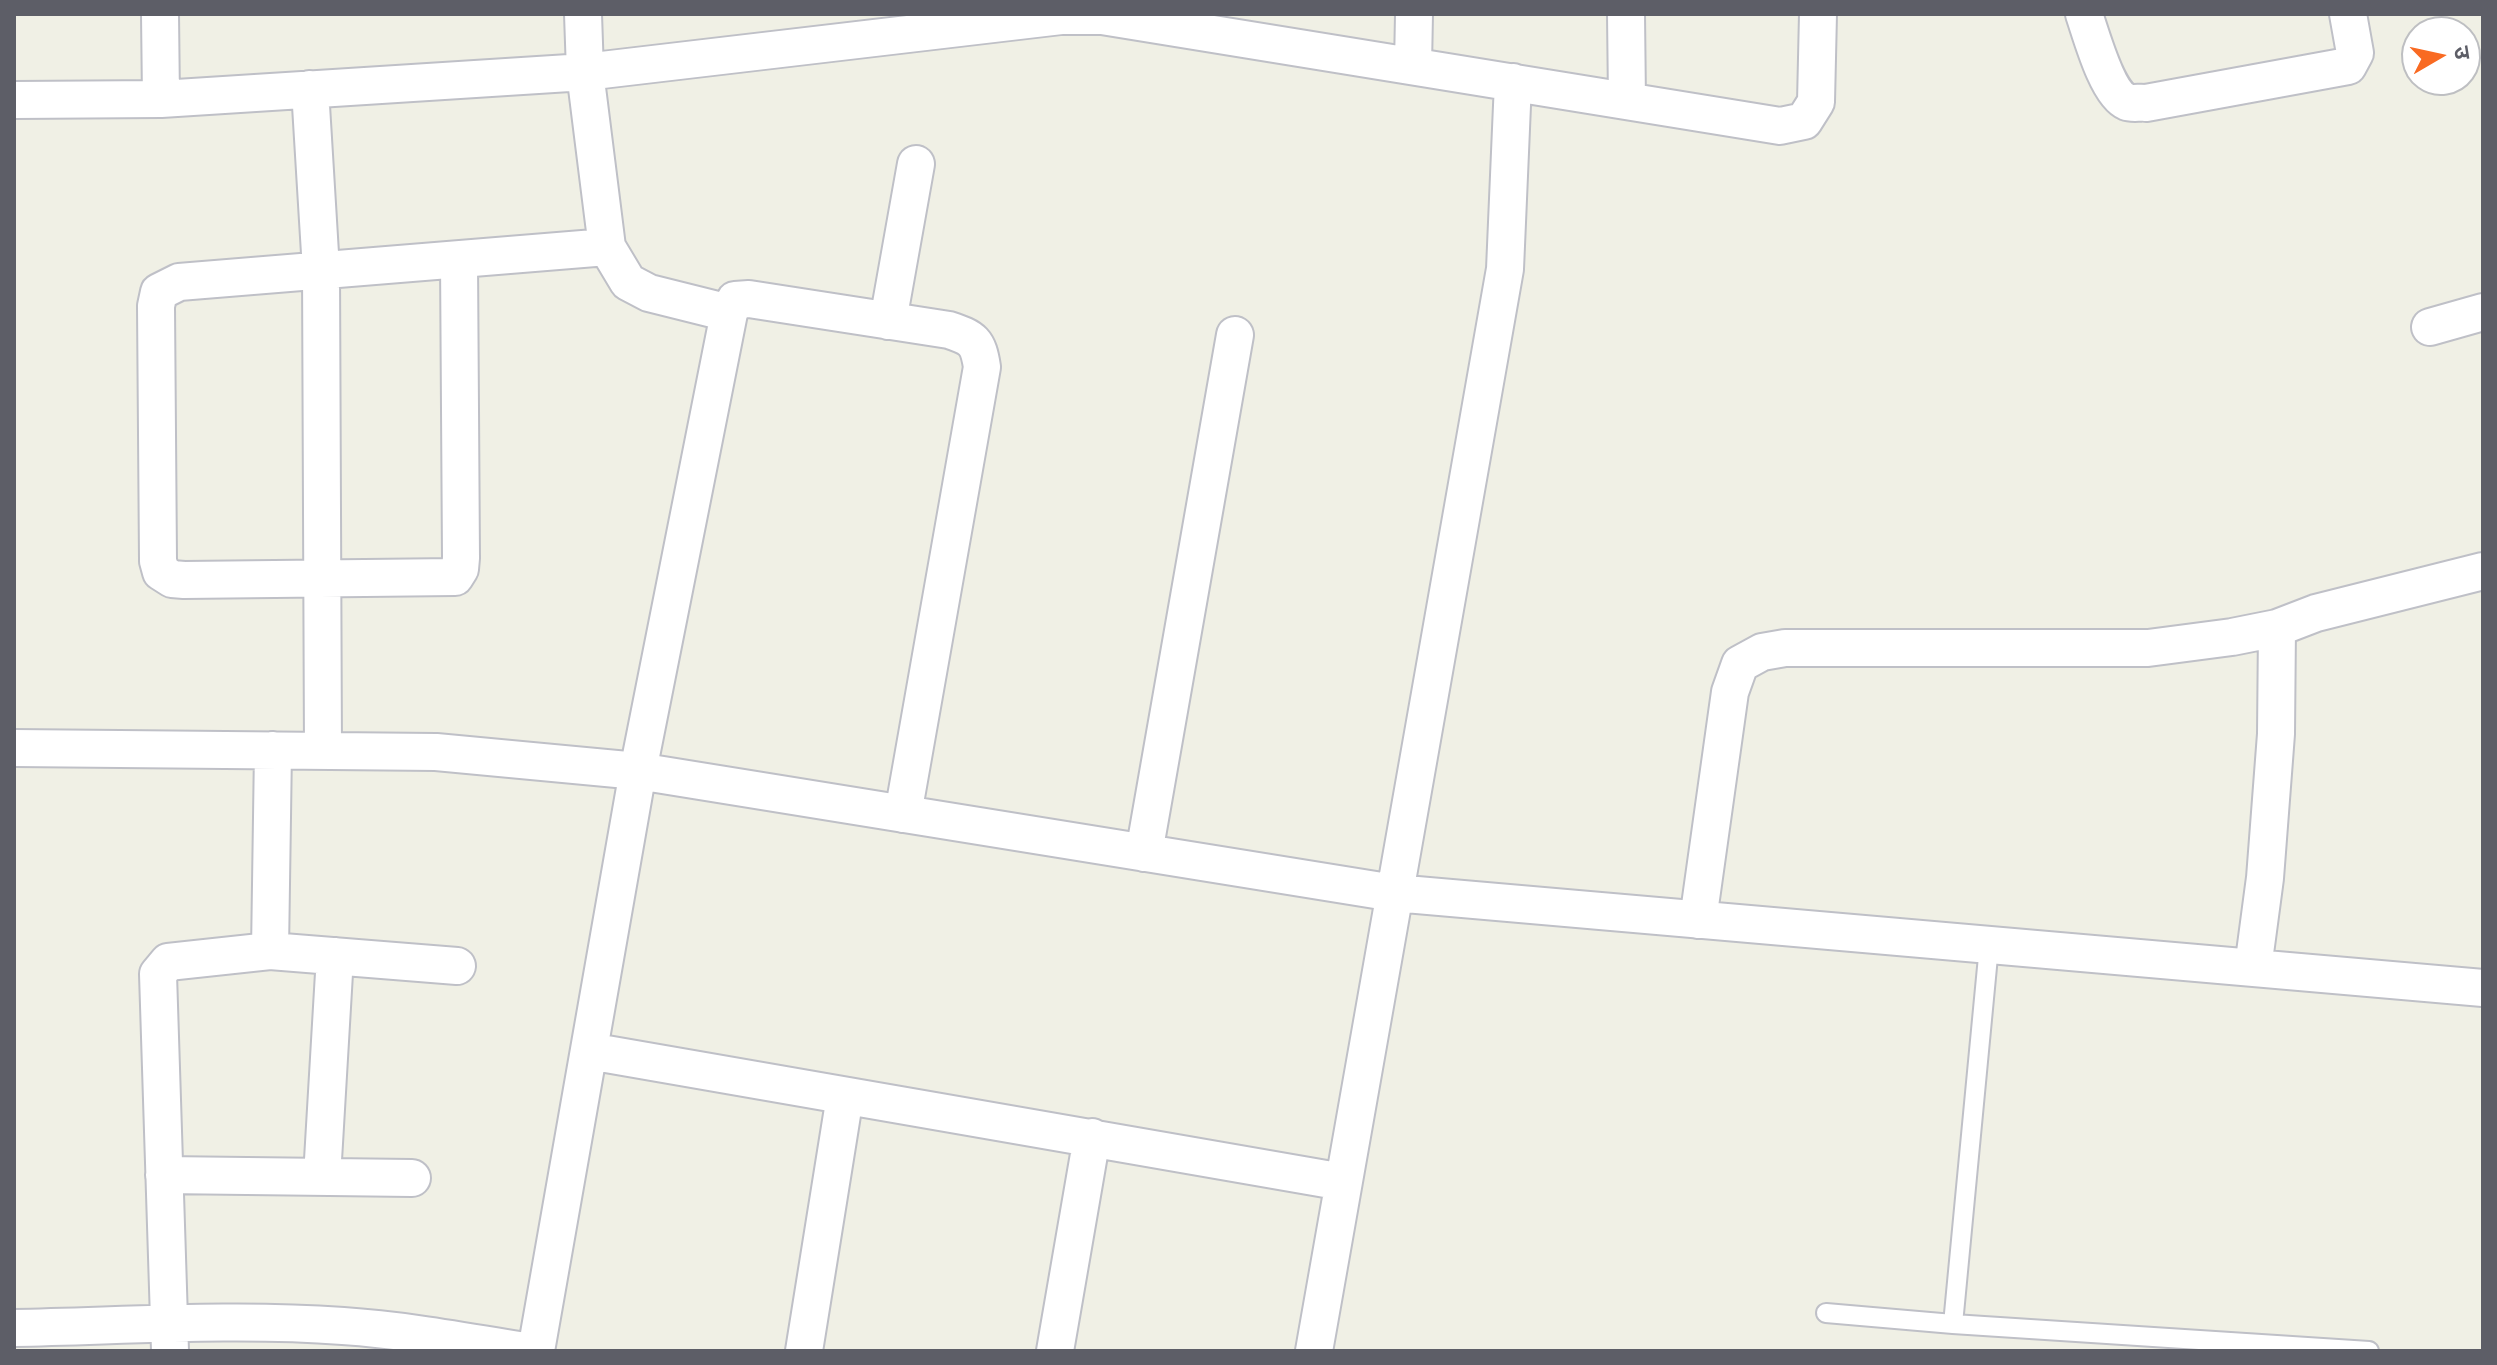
<!DOCTYPE html>
<html>
<head>
<meta charset="utf-8">
<style>
  body { margin:0 }
  #map { position:relative; width:2497px; height:1365px; overflow:hidden; background:#f0f0e5; font-family:"Archivo Narrow","Noto Sans Devanagari",sans-serif }
  canvas { display:block }
  .frame { position:absolute; inset:0; border:16px solid #5d5e67; pointer-events:none }
  .north { position:absolute; left:2401px; top:16px; width:80px; height:80px; box-sizing:border-box; background:#fff; border:2px solid #bebfc2; border-radius:50%; rotate:81deg; font-size:22px; font-weight:700; line-height:32px; text-align:center; color:#5d5e67 }
  .north::after { content:''; display:block; margin:auto; width:28px; height:36px; background:#f96a22; clip-path:polygon(50% 0,100% 100%,50% 72%,0 100%) }
</style>
</head>
<body>
<div id="map">
<canvas width="2497" height="1365"></canvas>
<div class="frame"></div>
<div class="north">उ</div>
</div>
<script>
const context = document.querySelector('canvas').getContext('2d');
context.lineJoin = 'round';
function stroke(path, color, width, dash) { context.strokeStyle = color; context.lineWidth = width; context.lineCap = dash ? 'butt' : 'round'; context.setLineDash(dash || []); context.stroke(path); }
const service = new Path2D(`
  M1826,1313L1953,1324L2369,1351
  M1953,1324L1989,946`);
const minor = new Path2D(`
  M160,14L161,99
  M1626,14L1627,101
  M2084,14C2091,34 2107,94 2127,102C2132,104 2141,102 2146,103L2348,66L2355,53L2348,14
  M1413,66L1414,14
  M310,89L321,270L323,751
  M14,100L161,99L585,72L1061,16H1102L1780,126L1804,121L1816,102L1818,14
  M607,247L628,282L649,293L729,313
  M459,260L461,558L460,569L455,577L184,580L172,579L161,572L158,561L156,306L159,292L179,282L607,247L585,72L583,14
  M888,321L916,164
  M2430,327L2483,312
  M14,748L436,752L638,771L1394,893L2483,988
  M1144,853L1235,335
  M1698,920L1730,692L1740,664L1762,652L1785,648H2148L2232,637L2277,628L2316,613L2483,571
  M270,951L273,750
  M2253,968L2265,878L2276,734L2277,628
  M589,1051L1343,1182
  M164,1175L412,1178
  M322,1177L335,956
  M14,1328C123,1326 234,1318 343,1326C404,1330 463,1341 524,1351
  M170,1351L158,974L168,962L270,951L457,966
  M536,1351L638,771L729,313L735,300L749,299L949,330C973,338 978,341 982,367L903,814
  M804,1351L845,1096
  M1055,1351L1092,1137
  M1314,1351L1505,269L1513,82`);
stroke(service, '#bfc0c7', 22);
stroke(minor, '#bfc0c7', 40);
stroke(service, '#fff', 18);
stroke(minor, '#fff', 36);
</script>
</body>
</html>
